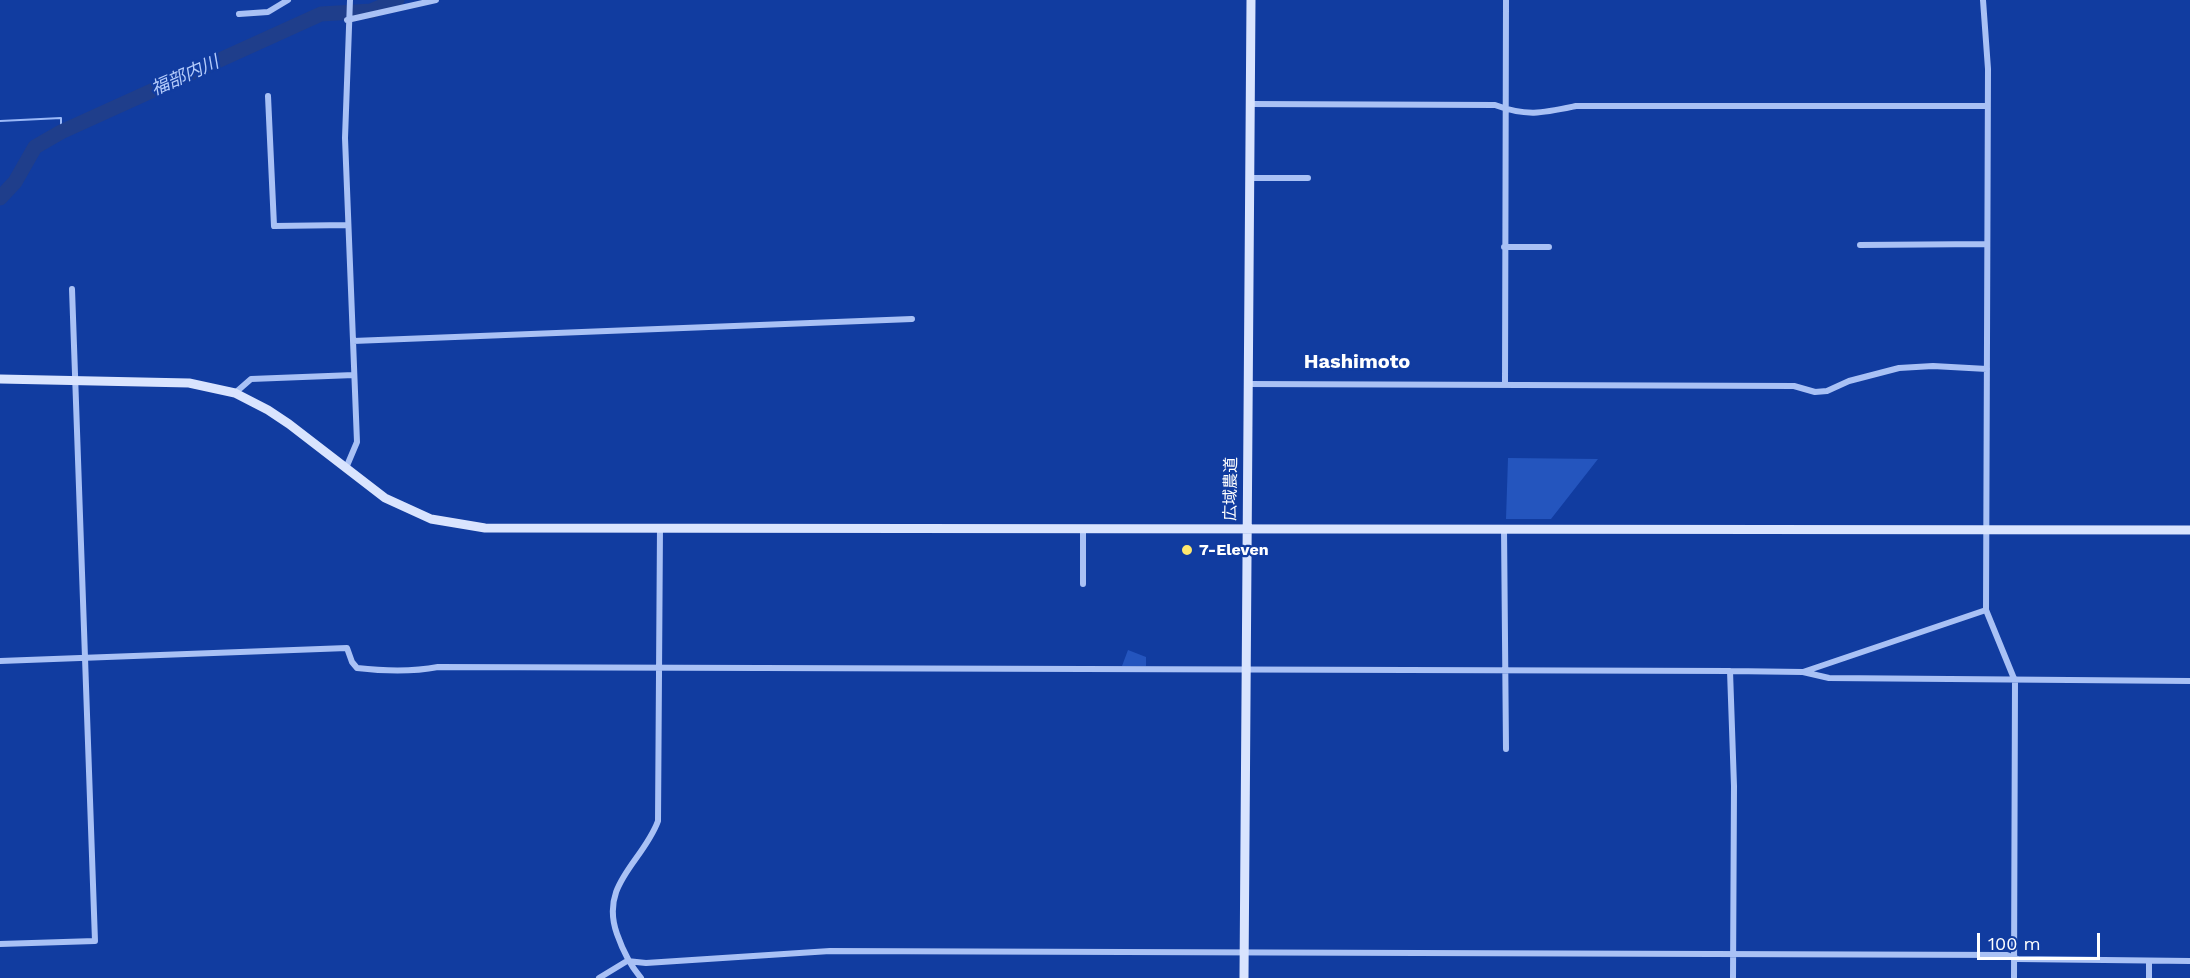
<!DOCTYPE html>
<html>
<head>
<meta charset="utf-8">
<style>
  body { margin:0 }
  #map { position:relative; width:2190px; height:978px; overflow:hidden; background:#113ca0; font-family:"Work Sans",sans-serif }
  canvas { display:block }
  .scale { position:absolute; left:1977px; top:933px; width:123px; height:27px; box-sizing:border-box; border:3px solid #fff; border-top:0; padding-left:8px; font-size:18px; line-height:21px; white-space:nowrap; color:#fff; -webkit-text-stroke:4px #113ca0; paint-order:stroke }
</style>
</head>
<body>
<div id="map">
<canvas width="2190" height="978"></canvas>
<div class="scale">100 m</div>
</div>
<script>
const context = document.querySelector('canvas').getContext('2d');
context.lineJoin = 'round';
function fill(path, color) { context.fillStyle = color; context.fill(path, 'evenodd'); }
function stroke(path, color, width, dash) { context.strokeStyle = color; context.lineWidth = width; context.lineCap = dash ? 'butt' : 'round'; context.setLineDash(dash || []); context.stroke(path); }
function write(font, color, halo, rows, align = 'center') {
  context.font = font + ' "Work Sans","Noto Sans JP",sans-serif'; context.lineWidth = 4.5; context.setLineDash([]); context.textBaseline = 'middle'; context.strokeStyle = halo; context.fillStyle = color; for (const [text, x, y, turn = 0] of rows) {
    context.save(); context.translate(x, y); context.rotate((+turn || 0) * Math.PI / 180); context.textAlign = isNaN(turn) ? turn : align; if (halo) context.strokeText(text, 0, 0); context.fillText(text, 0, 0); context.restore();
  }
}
const green = new Path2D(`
  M1508,458L1598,459L1551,519H1506Z
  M1128,650L1146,657V666H1122Z`);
const stream = new Path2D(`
  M0,121L61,118V132`);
const river = new Path2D(`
  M0,198L15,182L35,147L61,132L321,14L371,11L397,0`);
const street = new Path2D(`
  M1983,0L1988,69L1986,610L2015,681L2014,978
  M239,14L268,12L288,0
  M347,20L436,0
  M268,96L274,226L348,225
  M1250,104L1495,105C1527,117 1543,113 1576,106H1986
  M1249,178H1308
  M1860,245L1987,244
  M1504,247H1549
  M353,341L912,319
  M1247,384L1794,386L1815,392L1827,391L1849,381L1899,368L1933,366L1987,369
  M1505,385L1506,0
  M235,393L251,379L354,375
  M346,468L357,442L345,138L350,0
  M1083,528V584
  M1504,528L1506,749
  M0,661L347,648L352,662L357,668C383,671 412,672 438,667L1730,671L1803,672L1829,678L2190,681
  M1730,671L1734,786L1733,978
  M1803,672L1986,610
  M0,944L95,941L72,289
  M599,978L627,961L646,963L830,951L2007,955L2018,959L2190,961
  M641,978C629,964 623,951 617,934C599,884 643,862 658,821L660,527
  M2149,978V961`);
const secondary = new Path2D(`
  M0,379L189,383L235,393L268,410L289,424L385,498L431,519L485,528L2190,530
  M1244,978L1251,0`);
const markers = [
  [1187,550,6,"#ffe86d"]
];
const streetNames = [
  ["広域農道",1231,489,-89]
];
const poiNames = [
  ["7-Eleven",1199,550]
];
const waterNames = [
  ["福部内川",185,76,-24]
];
const quarterNames = [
  ["Hashimoto",1357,362]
];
fill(green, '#2455be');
stroke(stream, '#9bb9f8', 2);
stroke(river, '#1f3e8b', 15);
stroke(street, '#a9c1f5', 6);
stroke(secondary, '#d9e4fe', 9);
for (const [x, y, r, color] of markers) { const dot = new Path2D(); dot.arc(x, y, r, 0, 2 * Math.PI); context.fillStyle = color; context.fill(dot); stroke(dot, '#113ca0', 2); }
write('16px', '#fff', '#113ca0', streetNames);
write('bold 16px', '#fff', '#113ca0', poiNames, 'left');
write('italic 18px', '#b5ccfb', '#113ca0', waterNames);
write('bold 20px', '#fff', '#113ca0', quarterNames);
</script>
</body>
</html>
